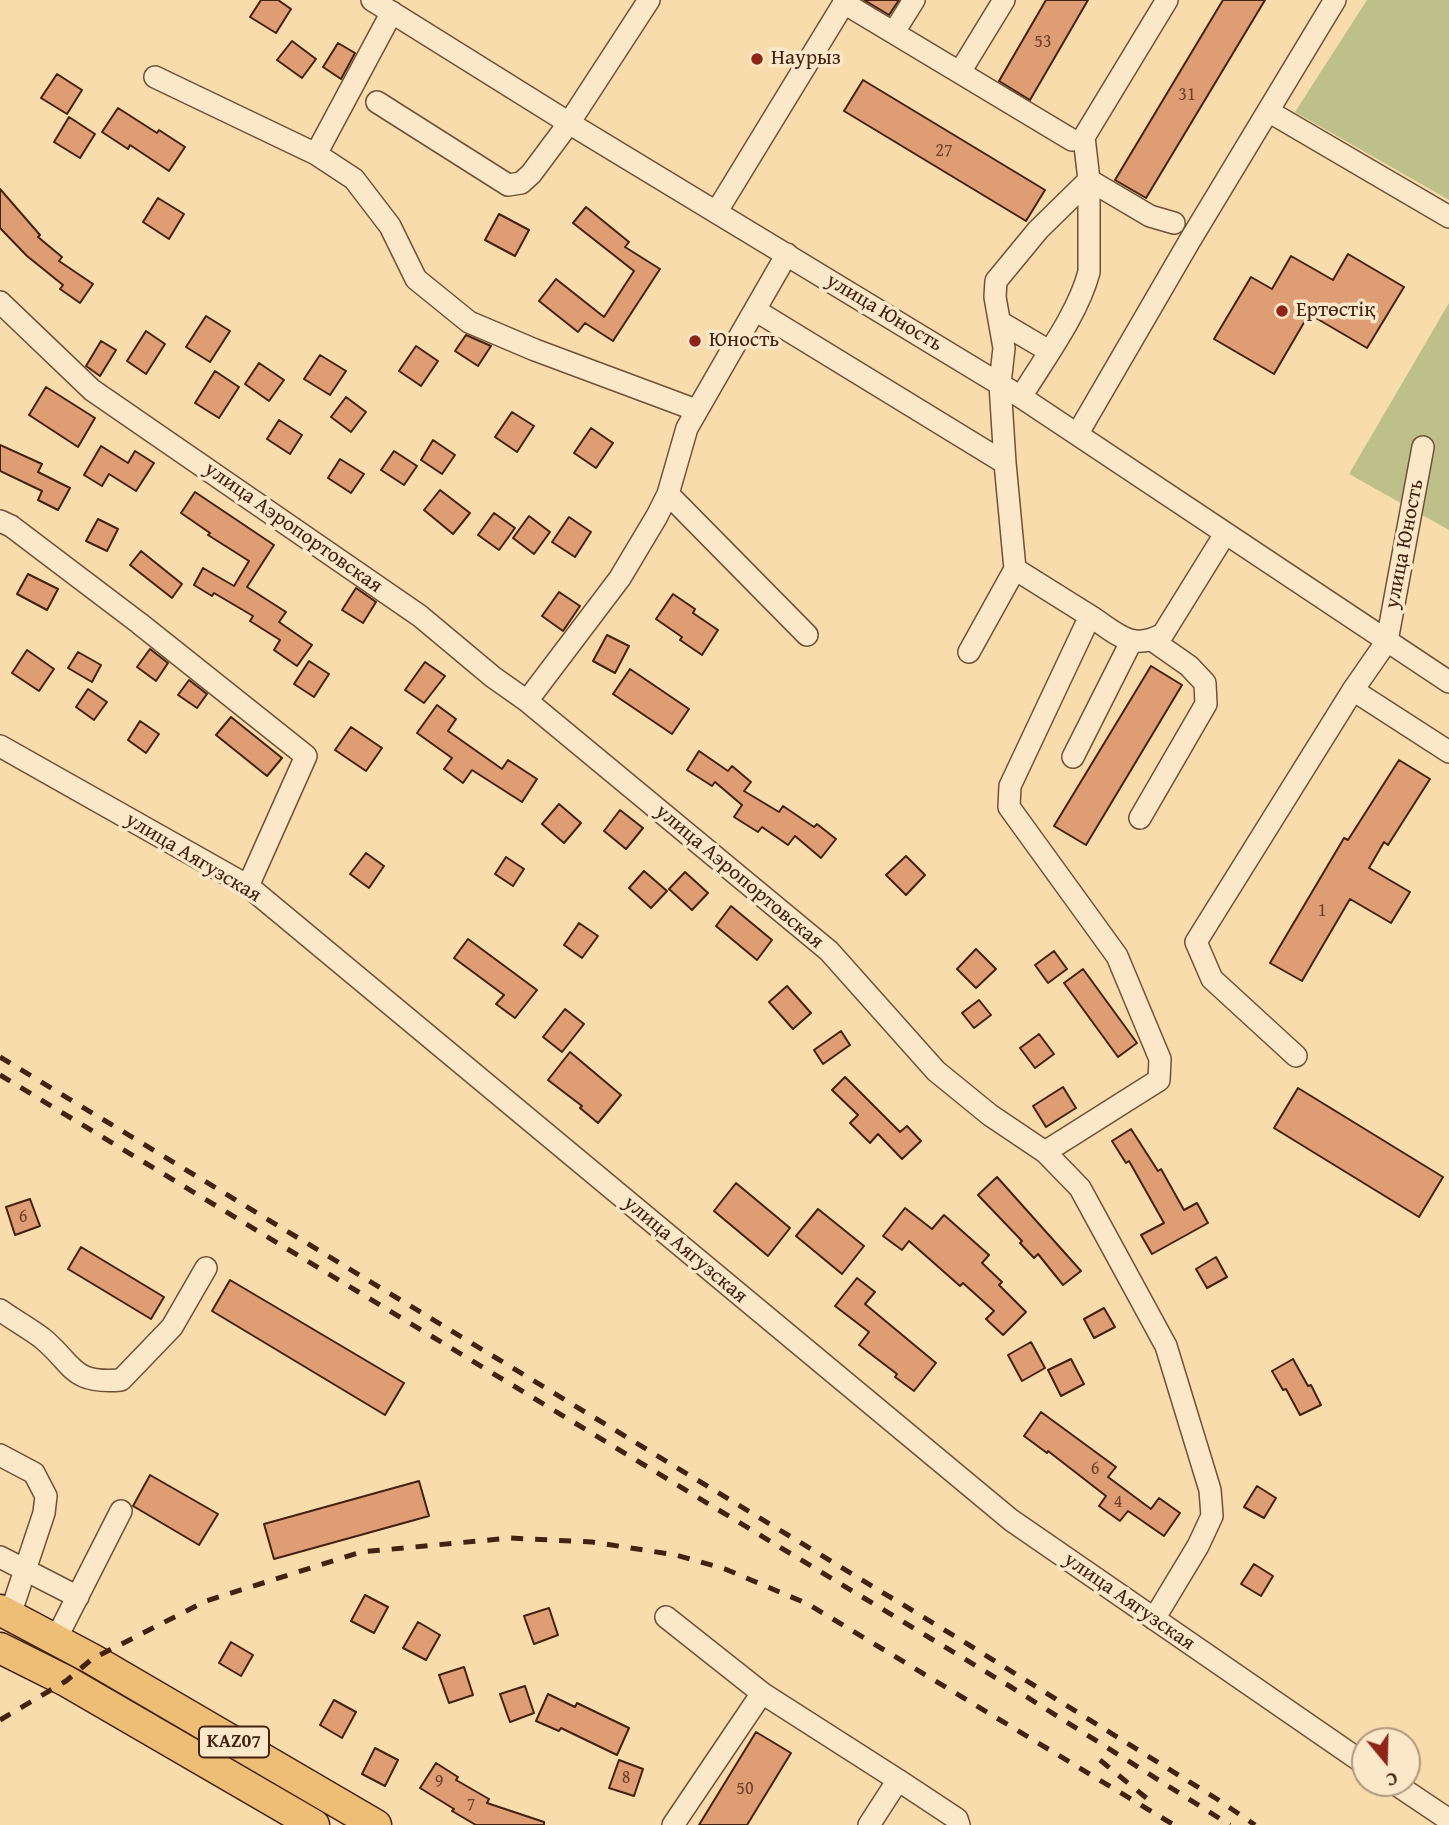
<!DOCTYPE html>
<html>
<head>
<meta charset="utf-8">
<style>
  body { margin:0 }
  #map { position:relative; width:1449px; height:1825px; overflow:hidden; background:#f8dcac; font-family:"Gentium Book Plus",serif }
  canvas { display:block }
  .north { position:absolute; left:1351px; top:1727px; width:70px; height:70px; box-sizing:border-box; background:#fae8c9; border:2px solid #b1997f; border-radius:50%; rotate:161deg; font-size:19px; font-weight:700; line-height:28px; text-align:center; color:#421 }
  .north::after { content:''; display:block; margin:auto; width:24px; height:32px; background:#8f2418; clip-path:polygon(50% 0,100% 100%,50% 72%,0 100%) }
</style>
</head>
<body>
<div id="map">
<canvas width="1449" height="1825"></canvas>
<div class="north">С</div>
</div>
<script>
const context = document.querySelector('canvas').getContext('2d');
context.lineJoin = 'round';
function fill(path, color) { context.fillStyle = color; context.fill(path, 'evenodd'); }
function stroke(path, color, width, dash) { context.strokeStyle = color; context.lineWidth = width; context.lineCap = dash ? 'butt' : 'round'; context.setLineDash(dash || []); context.stroke(path); }
function write(font, color, halo, rows, align = 'center') {
  context.font = font + ' "Gentium Book Plus",serif'; context.lineWidth = 7; context.setLineDash([]); context.textBaseline = 'middle'; context.strokeStyle = halo; context.fillStyle = color; for (const [text, x, y, turn = 0] of rows) {
    context.save(); context.translate(x, y); context.rotate((+turn || 0) * Math.PI / 180); context.textAlign = isNaN(turn) ? turn : align; if (halo) context.strokeText(text, 0, 0); context.fillText(text, 0, 0); context.restore();
  }
}
const green = new Path2D(`
  M1367,0H1449V200L1295,112Z
  M1449,303V530L1349,474Z`);
const building = new Path2D(`
  M261,0H278L291,9L276,33L250,17Z
  M864,0H899L889,15Z
  M1046,0H1088L1030,100L999,81Z
  M1223,0H1265L1146,198L1115,180Z
  M292,41L316,59L302,78L277,60Z
  M338,43L355,53L341,79L323,67Z
  M57,74L82,90L67,114L41,98Z
  M863,80L1045,190L1026,221L844,111Z
  M118,108L157,133L159,130L185,147L169,171L130,145L128,149L102,132Z
  M69,117L95,134L80,158L54,142Z
  M0,189L40,235L38,237L62,257L59,261L93,284L80,303L60,289L63,285L27,256L0,228Z
  M158,198L184,214L169,239L143,222Z
  M586,207L629,242L625,247L660,269L613,341L585,323L578,332L539,301L556,279L604,317L634,271L573,223Z
  M499,214L529,230L515,256L485,240Z
  M1348,254L1404,287L1367,348L1309,314L1274,374L1214,339L1251,277L1272,289L1291,256L1333,280Z
  M206,316L230,331L210,362L186,347Z
  M146,331L165,344L146,374L127,361Z
  M466,335L491,346L478,366L455,351Z
  M101,341L116,350L100,376L86,366Z
  M416,346L438,361L421,386L399,371Z
  M320,355L346,371L330,395L304,379Z
  M259,363L284,380L269,401L245,384Z
  M215,371L239,387L219,418L195,403Z
  M46,387L95,418L78,447L29,415Z
  M346,397L366,412L351,432L331,417Z
  M512,412L534,426L517,452L495,437Z
  M279,420L302,435L290,454L267,439Z
  M591,428L613,443L596,468L574,453Z
  M433,440L455,455L442,474L421,460Z
  M0,445L42,464L38,472L70,488L58,510L38,500L42,491L0,471Z
  M101,446L128,463L135,451L154,463L136,491L109,474L102,486L84,475Z
  M394,451L417,466L404,485L381,470Z
  M340,459L364,474L351,493L328,478Z
  M440,490L470,513L453,534L424,510Z
  M195,492L274,545L247,587L286,612L279,622L312,645L297,666L274,650L280,640L250,621L253,616L214,593L212,596L194,585L203,568L234,586L249,561L208,535L210,533L181,513Z
  M494,513L515,528L499,550L478,535Z
  M529,516L550,532L534,554L513,538Z
  M569,517L591,532L575,557L552,542Z
  M98,519L118,529L107,551L86,541Z
  M141,551L182,584L172,598L130,565Z
  M28,574L58,589L47,610L17,594Z
  M356,588L376,602L363,623L342,610Z
  M559,592L580,606L563,631L542,616Z
  M673,594L695,609L693,613L718,630L702,655L680,640L682,637L656,619Z
  M607,635L629,646L615,673L593,661Z
  M150,649L168,663L156,681L137,667Z
  M27,650L54,669L39,691L12,673Z
  M78,652L101,665L92,682L68,668Z
  M309,661L329,674L314,697L294,684Z
  M425,662L445,676L424,703L405,690Z
  M1151,666L1182,685L1086,845L1054,826Z
  M630,669L689,709L672,734L613,694Z
  M189,680L207,694L197,708L178,695Z
  M88,689L107,702L94,720L76,707Z
  M437,705L456,719L448,731L502,769L508,760L537,779L522,802L472,770L463,783L444,769L452,758L417,733Z
  M231,717L282,758L267,776L216,735Z
  M140,721L159,734L146,753L128,740Z
  M351,727L382,748L366,771L335,750Z
  M699,751L728,771L732,766L751,782L744,791L779,812L783,806L814,827L817,824L836,839L821,858L795,836L788,845L762,827L758,832L734,817L742,805L715,782L712,786L687,770Z
  M1399,760L1430,779L1388,845L1384,842L1369,868L1410,892L1391,923L1350,899L1302,981L1270,963L1344,838L1348,840Z
  M559,804L581,823L564,843L542,824Z
  M620,810L643,828L626,849L604,831Z
  M366,853L384,866L369,888L350,874Z
  M906,856L925,875L906,895L886,875Z
  M506,857L524,869L513,886L495,874Z
  M644,871L667,891L651,908L629,888Z
  M685,872L708,893L692,910L669,889Z
  M731,906L772,940L757,960L716,926Z
  M579,923L598,936L582,958L564,945Z
  M468,939L537,990L515,1018L496,1004L504,995L454,958Z
  M976,949L996,969L976,988L957,969Z
  M1054,951L1067,969L1048,983L1035,965Z
  M1083,969L1137,1043L1118,1057L1064,983Z
  M787,986L811,1013L793,1029L769,1002Z
  M979,1000L991,1015L974,1028L962,1013Z
  M565,1009L584,1024L562,1052L543,1037Z
  M841,1031L850,1045L823,1064L814,1050Z
  M1039,1034L1054,1054L1035,1068L1020,1048Z
  M570,1052L621,1095L598,1123L580,1108L582,1106L548,1080Z
  M845,1077L900,1132L907,1126L921,1141L902,1159L878,1134L870,1143L850,1123L858,1115L832,1090Z
  M1063,1087L1076,1108L1046,1127L1033,1106Z
  M1298,1088L1443,1177L1419,1217L1274,1128Z
  M1131,1129L1158,1171L1161,1169L1184,1210L1197,1203L1208,1223L1152,1254L1141,1235L1164,1223L1129,1161L1126,1163L1112,1141Z
  M997,1177L1081,1271L1063,1285L1038,1254L1034,1258L1020,1243L1022,1241L978,1195Z
  M736,1183L790,1228L768,1256L714,1211Z
  M30,1199L40,1226L15,1235L6,1207Z
  M905,1208L932,1229L944,1215L989,1255L982,1263L1002,1282L999,1285L1026,1312L1003,1335L986,1319L994,1311L963,1283L960,1286L909,1241L902,1250L883,1236Z
  M818,1209L864,1246L842,1274L796,1236Z
  M81,1247L164,1297L151,1319L68,1269Z
  M1216,1257L1227,1277L1207,1288L1196,1269Z
  M857,1278L875,1292L865,1304L936,1363L914,1391L895,1377L897,1374L859,1345L869,1332L835,1306Z
  M230,1280L404,1383L385,1415L212,1311Z
  M1104,1308L1115,1327L1094,1338L1084,1319Z
  M1031,1342L1045,1368L1022,1381L1008,1355Z
  M1071,1359L1084,1384L1061,1396L1048,1370Z
  M1293,1359L1308,1386L1311,1385L1321,1405L1300,1415L1286,1389L1283,1390L1272,1371Z
  M1041,1412L1116,1467L1108,1477L1151,1509L1159,1498L1180,1513L1164,1536L1128,1511L1120,1521L1099,1506L1106,1496L1048,1451L1047,1453L1024,1436Z
  M150,1475L218,1514L199,1545L133,1506Z
  M419,1481L429,1516L274,1559L264,1524Z
  M1257,1486L1276,1498L1264,1518L1244,1507Z
  M1254,1564L1273,1576L1261,1596L1241,1584Z
  M365,1595L388,1607L374,1633L351,1621Z
  M549,1608L558,1635L534,1644L524,1616Z
  M418,1622L440,1635L426,1660L403,1648Z
  M231,1642L253,1655L241,1676L219,1663Z
  M464,1667L473,1695L449,1703L439,1675Z
  M525,1686L534,1713L510,1722L500,1694Z
  M548,1694L575,1707L577,1703L629,1728L617,1755L561,1728L559,1731L536,1721Z
  M334,1700L356,1712L342,1738L320,1725Z
  M756,1732L791,1753L747,1825H699Z
  M375,1748L398,1760L385,1786L362,1774Z
  M619,1760L643,1769L634,1796L609,1788Z
  M436,1763L458,1777L456,1780L489,1799L487,1803L544,1822V1825H476L452,1811L454,1809L420,1788Z`);
const minor = new Path2D(`
  M372,0L569,123L1021,397L1449,682
  M894,32L914,0
  M960,72L1004,0
  M155,77L316,154L354,179L390,226L416,279L469,322L535,350L696,410
  M377,102L508,185L521,183L531,174L569,123L649,0
  M1268,111L1449,217
  M316,154L392,12
  M1089,180L1150,216L1174,223
  M717,211L844,3L1072,140
  M0,302L92,390L420,616L493,677L527,701L829,951L936,1071L990,1115L1045,1152L1080,1188L1166,1346L1210,1490L1212,1516L1198,1546L1154,1619
  M755,310L1005,463
  M1000,322L1049,351
  M1021,397C1044,359 1078,314 1089,272V180L1084,137L1167,0
  M1078,433L1189,242L1335,0
  M668,494L807,635
  M0,521L11,526L139,623L306,756L248,886
  M1090,616C1117,633 1131,652 1163,634L1225,534
  M969,652L1015,569
  M1353,690L1449,752
  M527,701L620,578L657,516L668,494L687,428L787,254
  M0,746L248,886L1011,1520L1365,1764
  M1073,757L1131,642
  M1140,818L1206,704L1205,683L1189,666L1152,640
  M1296,1056L1212,979L1196,942L1353,690L1387,641L1423,447
  M1045,1152L1159,1080L1160,1059L1117,956L1009,807L1010,786L1090,616L1015,569L1005,463L1000,384L1004,348L995,297L996,281L1038,230L1089,180
  M0,1310C14,1320 29,1328 42,1338C75,1365 70,1384 121,1380L172,1327L206,1268
  M0,1455L34,1473L46,1496L44,1513L10,1615
  M0,1557L78,1597
  M666,1617L762,1693L673,1825
  M56,1639L121,1511
  M762,1693L898,1780L869,1825
  M898,1780L957,1819L959,1825
  M1394,1783L1449,1820`);
const highway = new Path2D(`
  M0,1610L92,1659L376,1825
  M0,1648L66,1681L314,1825`);
const rail = new Path2D(`
  M0,1057L961,1640L1217,1799L1255,1825
  M0,1075L1011,1687L1230,1825
  M0,1720L66,1681L92,1659L206,1601L361,1552L510,1538L592,1542L676,1555L725,1569L808,1604L1174,1825
  M1100,1760L1150,1801`);
const markers = [
  [757,59,7,"#8f2418"],
  [1282,311,7,"#8f2418"],
  [695,341,7,"#8f2418"]
];
const numberNames = [
  ["53",1043,42],
  ["31",1187,95],
  ["27",944,151],
  ["1",1322,911],
  ["6",23,1217],
  ["6",1095,1469],
  ["4",1118,1502],
  ["8",626,1778],
  ["9",439,1782],
  ["50",745,1789],
  ["7",471,1805]
];
const shields = [
  [234,1742,70]
];
const shieldNames = [
  ["KAZ07",234,1742]
];
const poiNames = [
  ["Наурыз",771,59],
  ["Ертөстіқ",1296,311],
  ["Юность",709,341]
];
const streetNames = [
  ["улица Юность",884,313,31],
  ["улица Аэропортовская",293,528,35],
  ["улица Юность",1405,544,-79],
  ["улица Аягузская",193,858,31],
  ["улица Аэропортовская",739,877,40],
  ["улица Аягузская",685,1250,40],
  ["улица Аягузская",1129,1602,35]
];
fill(green, '#bdc089');
fill(building, '#df9d74');
stroke(building, '#421', 2);
stroke(minor, '#715038', 24);
stroke(highway, '#421', 33);
stroke(minor, '#fae8c9', 21);
stroke(highway, '#ecbe76', 30);
stroke(rail, '#421', 5, [12, 12]);
for (const [x, y, r, color] of markers) { const dot = new Path2D(); dot.arc(x, y, r, 0, 2 * Math.PI); context.fillStyle = color; context.fill(dot); stroke(dot, '#fae8c9', 2.5); }
write('18px', '#6b412a', null, numberNames);
for (const [x, y, w] of shields) { const box = new Path2D(); box.roundRect(x - w / 2, y - 15.5, w, 31, 5); context.fillStyle = '#fae8c9'; context.fill(box); stroke(box, '#421', 2); }
write('bold 19px', '#421', null, shieldNames);
write('21px', '#421', '#fae8c9', poiNames, 'left');
write('21px', '#421', '#fae8c9', streetNames);
</script>
</body>
</html>
